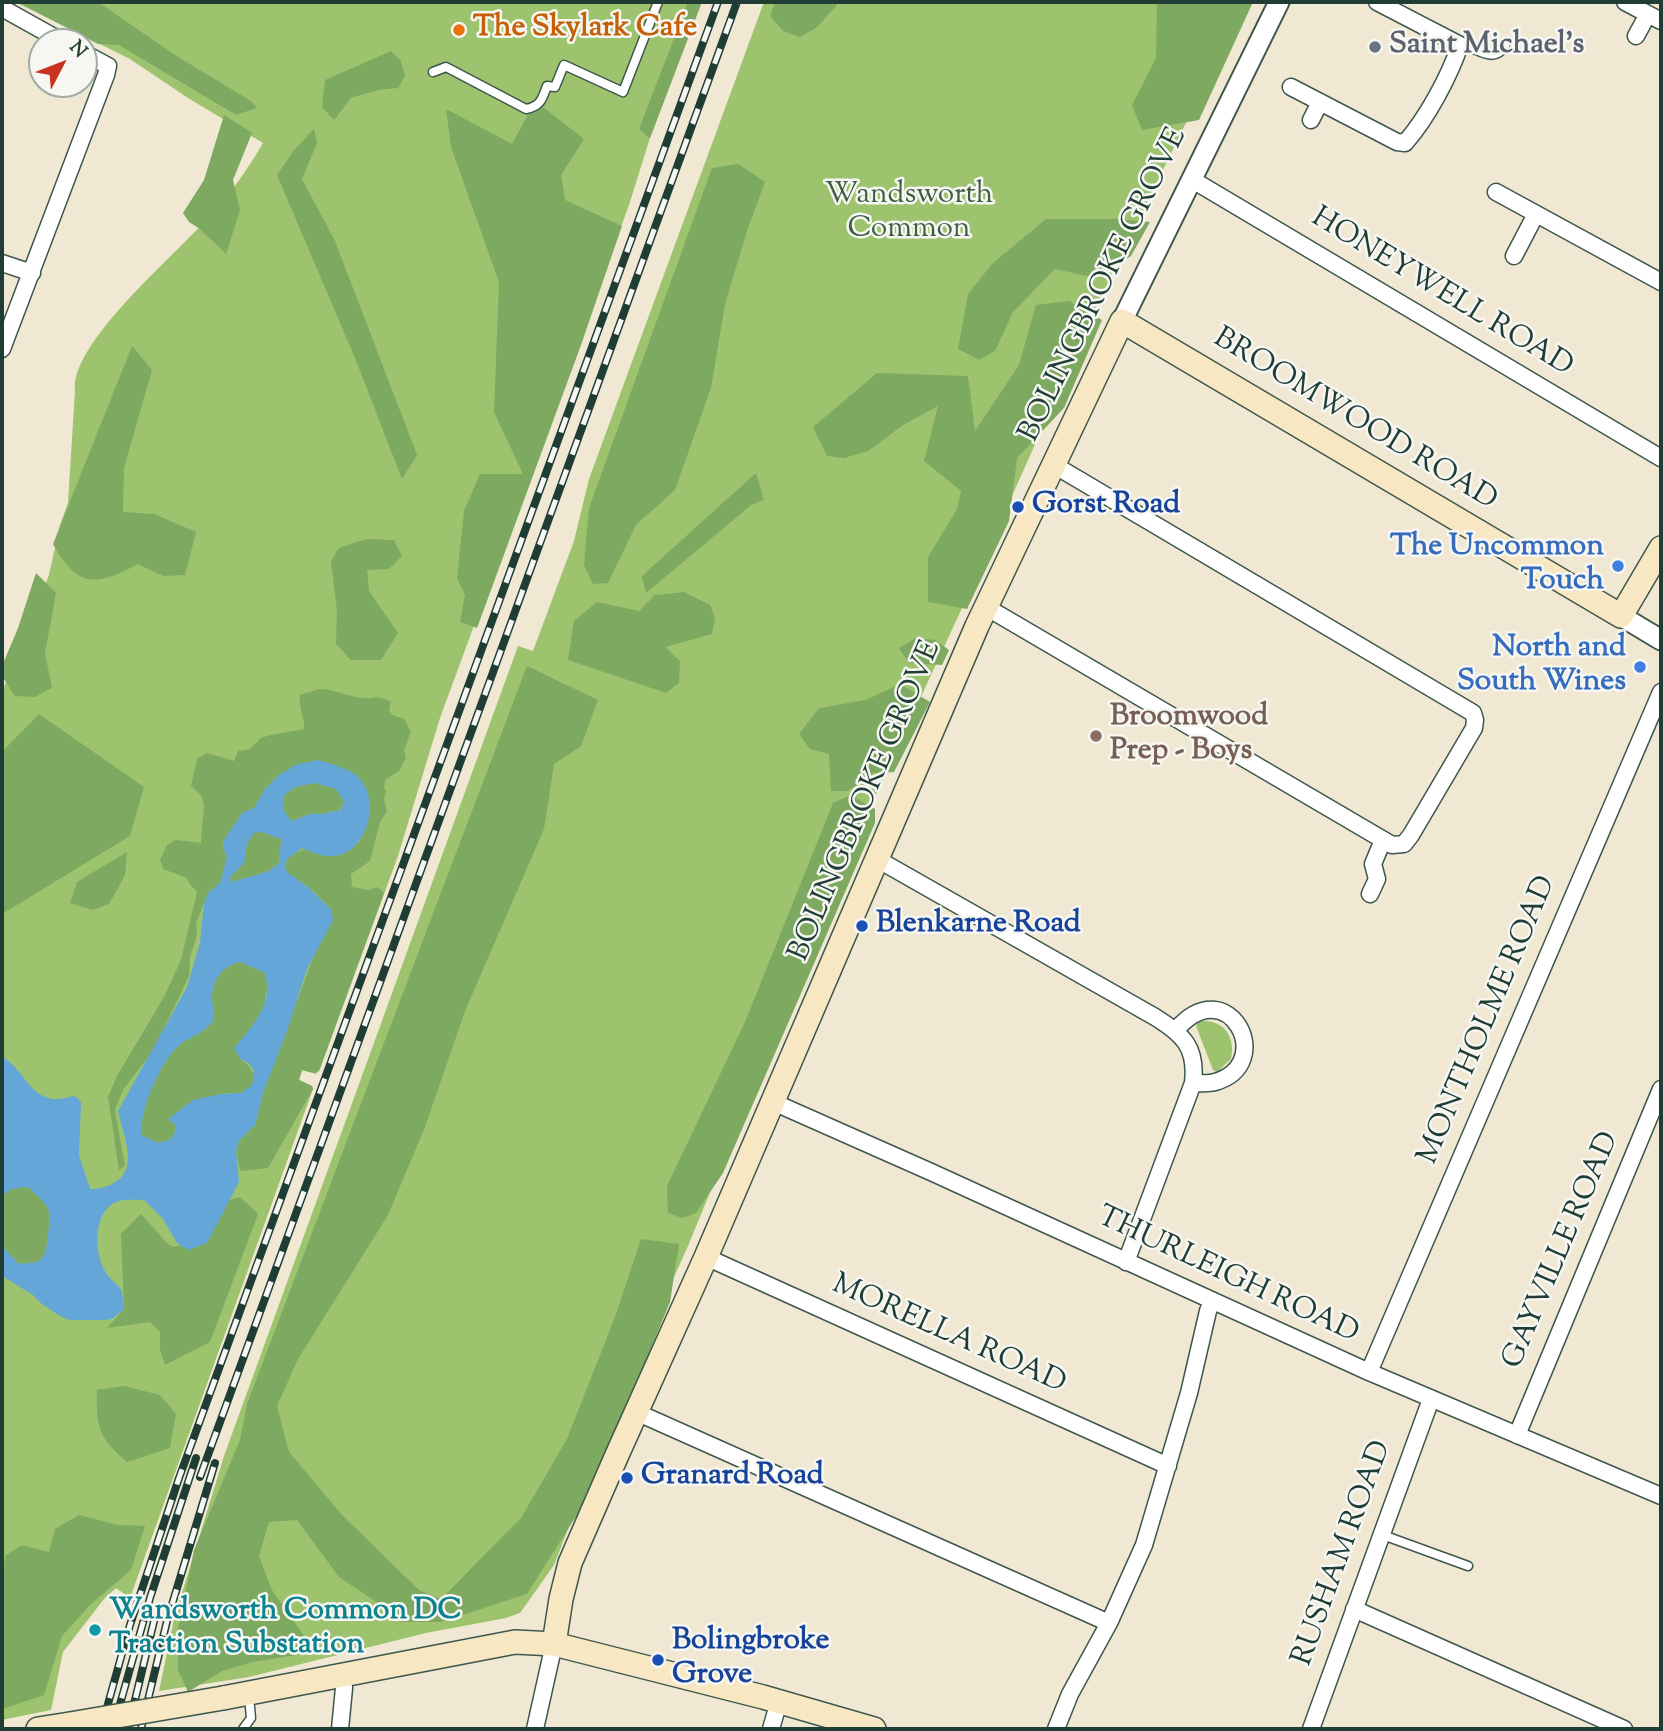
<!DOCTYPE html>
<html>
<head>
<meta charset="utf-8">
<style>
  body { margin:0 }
  #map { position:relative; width:1663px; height:1731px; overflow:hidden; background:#f0e8d3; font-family:"Sorts Mill Goudy",serif }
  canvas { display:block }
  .frame { position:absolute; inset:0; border:4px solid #1f3d34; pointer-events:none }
  .north { position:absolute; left:28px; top:28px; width:70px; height:70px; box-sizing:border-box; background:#f6f6f2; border:2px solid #a0aca6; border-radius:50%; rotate:48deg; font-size:19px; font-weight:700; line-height:28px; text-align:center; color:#1f3d34 }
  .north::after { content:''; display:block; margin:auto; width:24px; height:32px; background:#c8321e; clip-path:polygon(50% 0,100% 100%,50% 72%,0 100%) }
</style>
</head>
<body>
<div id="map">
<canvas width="1663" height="1731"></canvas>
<div class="frame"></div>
<div class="north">N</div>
</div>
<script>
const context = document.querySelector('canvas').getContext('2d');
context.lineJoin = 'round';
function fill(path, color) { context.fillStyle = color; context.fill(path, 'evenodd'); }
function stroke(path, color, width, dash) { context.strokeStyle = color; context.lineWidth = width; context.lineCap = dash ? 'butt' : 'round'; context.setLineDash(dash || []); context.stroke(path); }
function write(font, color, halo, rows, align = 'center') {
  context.font = font + ' "Sorts Mill Goudy",serif'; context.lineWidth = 5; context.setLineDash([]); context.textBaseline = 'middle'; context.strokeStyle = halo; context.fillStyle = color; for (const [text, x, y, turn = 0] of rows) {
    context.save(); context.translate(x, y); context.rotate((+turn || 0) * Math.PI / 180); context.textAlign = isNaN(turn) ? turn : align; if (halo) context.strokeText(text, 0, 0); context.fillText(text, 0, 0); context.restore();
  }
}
const green = new Path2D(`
  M15,2H701L650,138L629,205L440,718L398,856L320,1069L316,1074L302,1070L299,1080L312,1086L313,1089L130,1598L116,1588L104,1599L63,1652L51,1710L2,1720V692L49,575L60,525L68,503L75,391C70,344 171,259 202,224C226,199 246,173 263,143L188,98L130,59Z
  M764,2H1245L1098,303L963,606L856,837L688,1246L617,1403L554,1565L520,1613L506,1618L426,1633L249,1677L159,1691L174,1619L224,1456L518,646L533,651L574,541L589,479Z
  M1199,1021C1224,1019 1236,1037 1231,1059L1217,1072L1213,1070L1196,1026Z`);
const forest = new Path2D(`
  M18,2H98L175,55L251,101L257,108L236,115L119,45L98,44Z
  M688,2H702L650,138L639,129Z
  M775,2H837L836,6L816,28L800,37L783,31L770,16Z
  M1157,2H1253L1199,120L1142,130L1132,105L1156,58Z
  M391,51L401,61L405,76L398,88L378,90L351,98L334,120L322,107L325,80Z
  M543,107L584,139L561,175L565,200L622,226L581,345L477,628L460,622L465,595L457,578L464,511L480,474H523L494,412L499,282L451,147L446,109L512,144L530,111Z
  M224,115L252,133L233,180L240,210L226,254L200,229L189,222L183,213L204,180Z
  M314,129L317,143L302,179L335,241L417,455L402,479L355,358L277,175L295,149Z
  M738,164L765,182L747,231L725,304L711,388L675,490L636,525L608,583L593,584L584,565L589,508L712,168Z
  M1046,219H1116L1150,222L1131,256L1096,278L1055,269L1013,312L995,351L979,360L958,349L968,294L992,264Z
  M1069,301L1102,320L1064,408L1017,458L1009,521L967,609L928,602V557L957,509L961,491L924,461L938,406L903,425L868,451L844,458L827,456L813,427L877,373L968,376L975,431L1019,365L1036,305Z
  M132,346L152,370L124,468L123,512L154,514L196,532L185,575L163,576L138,564C95,587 78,588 53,544Z
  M756,473L764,500L751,505L646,593L642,576Z
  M366,539L394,540L402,556L389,569L367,570L369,591L398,633L381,660H351L336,644L337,611L331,561L339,548Z
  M36,573L56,593L45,653L52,688L35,697L15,696L2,676V666L18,628Z
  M684,592L710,605L715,618L712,634L665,647L680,661L679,683L666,693L568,660L574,621L597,602L639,611L655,595Z
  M916,638L935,640L949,650L942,665L909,663L899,648Z
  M527,666L598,700L581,746L554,764L544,829L465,1011L425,1127L388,1215L298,1359L277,1406L289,1452L342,1515L419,1590L441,1599L521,1518L567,1439L615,1317L641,1239L679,1244L670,1302L594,1488L527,1594L441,1622H400L372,1599L339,1577L297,1520L269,1522L259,1556L272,1590L315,1652L253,1662L222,1671L188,1692L178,1670V1629L194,1550L240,1440L247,1404Z
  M900,684L930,702L894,772L873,773L848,791H831L829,754L810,749L799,734L819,708L866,700Z
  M319,689C334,689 348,697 364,698C379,699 374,694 391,702L389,710L392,715L404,719L411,732L404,750L406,758L399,771L385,780L384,788L386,791L384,800L387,811L380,822L370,861L351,874L352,887L369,890L377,887L384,893L319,1071L314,1073L302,1070L299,1080L312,1086L313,1089L268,1168L240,1171L236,1151L239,1141L255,1125L264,1090L331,909C324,902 316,893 307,886C302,882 294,880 289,875C263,846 348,843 360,842L335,766L318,760L296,765L279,775L265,789L254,808L242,813L224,840L223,848L227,857L220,883L208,893L196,923L197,935L190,957L189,976L154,1049L123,1090L115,1110L125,1166L119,1170L108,1097L117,1076L164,997L181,960L197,892L189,883L187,878L163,869L160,860L167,845L176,840L201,843C202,835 201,827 203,820C205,804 205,796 191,786L197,759L207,753L234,761L238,751L250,749L261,738L270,735L304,729C305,717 298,706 300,695Z
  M39,714L144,787L130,836L2,914V752Z
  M315,783L336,789L344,802L339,810L321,814H310L292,821C283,811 281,807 285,794L296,787Z
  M851,795L875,809V823L723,1173L696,1213L682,1218L668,1213L667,1186L745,1022L833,803Z
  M254,832H262L281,839L279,863L269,871L232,882L230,877L243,863L247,843Z
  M127,852L125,875L109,904L93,910L70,903L77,882Z
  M240,962L264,972L268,983L264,1005L240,1059C254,1067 262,1085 242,1093C236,1095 227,1092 220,1094C202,1099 185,1111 168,1119L175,1125L176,1130L171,1139L159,1143L140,1135C141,1109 158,1065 177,1047C187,1037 210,1032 214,1017C215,1013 213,1007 212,1002C211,982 221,966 240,962Z
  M28,1187C50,1208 52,1206 48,1236C46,1247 47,1253 39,1262L19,1264L2,1246V1196L13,1188Z
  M240,1197L258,1214L210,1342L165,1365L160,1350V1332L150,1322L107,1328L124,1309L121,1234L141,1214L168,1244L173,1247L201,1239L219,1203Z
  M124,1386L160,1395L176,1414L170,1448L127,1462C98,1437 96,1427 97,1390Z
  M79,1515L118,1525L145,1526L131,1570L89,1606L62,1636L44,1695L2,1709V1598L5,1556L22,1545L49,1552L55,1529Z`);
const water = new Path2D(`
  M318,760C330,764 349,768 358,777C383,800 366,859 328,856C320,856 310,851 302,848L287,859L285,865L287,872L309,888L331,909L333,920L307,969L286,1034L264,1090L255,1125L239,1141L236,1151L239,1182L207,1243L188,1250L177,1243L163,1219L144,1200C134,1200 121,1198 112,1204C94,1217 95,1247 102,1265C106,1277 116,1282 122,1291L124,1309L112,1319L106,1320H69L60,1316L42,1304L33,1295L2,1276V1246L19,1264L38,1262C47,1254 46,1248 48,1236C52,1206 50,1208 28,1187C17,1188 6,1188 2,1199V1057C23,1068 27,1094 52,1099C59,1100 68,1097 75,1096L81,1102L79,1156L90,1189C100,1189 108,1187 117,1181C139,1166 122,1133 118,1111L187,987L200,943L204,904L208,893L220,883L227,857L223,848L224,840L242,813L254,808L265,789L279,775L295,765ZM315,783L336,789L344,802L340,810L321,814H310L292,821C283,811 281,807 285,794L296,787ZM262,832L281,839L279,863L269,871L232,882L230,877L244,863L247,843L254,833ZM240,962L264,972C276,1001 252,1027 234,1048L240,1059L248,1063L253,1069L254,1079L251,1086L241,1093L221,1094L193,1100L168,1119L175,1125L176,1130L171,1139L159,1143L141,1135C140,1110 159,1065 177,1047C187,1037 210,1032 214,1017C215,1013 213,1007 212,1002C211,982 221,966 240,962Z`);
const service = new Path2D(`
  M1460,45C1477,47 1493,65 1505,46
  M433,72L446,67L526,109C541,106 542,99 547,86L555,87L564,65L623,92L658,2
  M1380,1534L1468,1566
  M243,1729L251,1718L249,1697`);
const minor = new Path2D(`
  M1625,2L1661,21
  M2,8L63,42
  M1636,36L1648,14
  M1291,87L1397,142L1405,143C1427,118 1449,77 1460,45L1377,2
  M1311,120L1320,102
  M1191,179L1661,458
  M1496,192L1661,282
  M1514,256L1536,214
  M2,263L32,273
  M2,349L106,75L108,66L84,53
  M986,607L1392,845L1404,844L1411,835L1474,728L1475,720L1473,713L1054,465
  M877,859L1155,1017C1184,1035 1197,1048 1193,1083L1126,1262
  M1370,894L1377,879L1373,864L1383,840
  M1176,1030C1228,969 1278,1064 1215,1082C1209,1084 1200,1083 1193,1083
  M773,1102L931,1172L1369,1372L1661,1496
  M706,1257L1168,1466
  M1369,1372L1661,692
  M636,1412L1109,1623
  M1517,1435L1661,1089
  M1354,1609L1624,1729
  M340,1729L344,1688L343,1677
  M535,1729L554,1644
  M771,1729L779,1701
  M1056,1729L1070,1694L1109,1623L1144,1545L1189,1393L1208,1311L1212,1301
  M1311,1729L1431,1399`);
const tertiary = new Path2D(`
  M1122,321L1279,2
  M1621,616L1661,640`);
const secondary = new Path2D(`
  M554,1644L561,1599L570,1563L617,1455L706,1257L977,626L1122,321L1621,616L1661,548
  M223,1698L515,1642L554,1644L763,1697L874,1729
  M38,1729L70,1724`);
const rail = new Path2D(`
  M200,1477L737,2
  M101,1729L130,1625L179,1478L718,2
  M113,1729L150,1598L196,1458
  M128,1729L155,1617
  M141,1729L167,1621L215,1463`);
const secondaryBridge = new Path2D(`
  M70,1724L223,1698`);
const markers = [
  [459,30,7,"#e8710a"],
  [1375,47,7,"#6b7280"],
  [1018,507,7,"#1a4fb4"],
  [1618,566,7,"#3f7fe0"],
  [1640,667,7,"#3f7fe0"],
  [1096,736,7,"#8d6e63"],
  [862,926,7,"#1a4fb4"],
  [627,1478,7,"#1a4fb4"],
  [95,1630,7,"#0f9aa8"],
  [658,1660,7,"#1a4fb4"]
];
const foodNames = [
  ["The Skylark Cafe",473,30]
];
const worshipNames = [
  ["Saint Michael's",1389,47]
];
const parkNames = [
  ["Wandsworth",909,197],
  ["Common",909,231]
];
const streetNames = [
  ["BOLINGBROKE GROVE",1105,286,-64],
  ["HONEYWELL ROAD",1441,294,31],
  ["BROOMWOOD ROAD",1354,421,31],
  ["BOLINGBROKE GROVE",867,802,-67],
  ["MONTHOLME ROAD",1489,1021,-67],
  ["GAYVILLE ROAD",1563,1251,-67],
  ["THURLEIGH ROAD",1227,1277,25],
  ["MORELLA ROAD",948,1336,24],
  ["RUSHAM ROAD",1344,1554,-70]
];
const transitNames = [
  ["Gorst Road",1032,507],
  ["Blenkarne Road",876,926],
  ["Granard Road",641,1478],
  ["Bolingbroke",672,1643],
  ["Grove",672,1677]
];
const shopNames = [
  ["The Uncommon",1604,549],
  ["Touch",1604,583],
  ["North and",1626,650],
  ["South Wines",1626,684]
];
const educationNames = [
  ["Broomwood",1110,719],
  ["Prep - Boys",1110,753]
];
const cultureNames = [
  ["Wandsworth Common DC",109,1613],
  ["Traction Substation",109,1647]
];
fill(green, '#9dc36e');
fill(forest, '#7ea961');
fill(water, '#65a6d9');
stroke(service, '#3e574c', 11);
stroke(minor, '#3e574c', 19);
stroke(tertiary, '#3e574c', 23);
stroke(secondary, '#3e574c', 26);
stroke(service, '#fff', 8);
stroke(minor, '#fff', 16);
stroke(tertiary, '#fff', 19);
stroke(secondary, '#f7e8c3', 23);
stroke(rail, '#1f3d34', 8);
stroke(rail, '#f6f6f2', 5, [16]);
stroke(secondaryBridge, '#3e574c', 26, []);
stroke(secondaryBridge, '#f7e8c3', 23);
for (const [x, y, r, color] of markers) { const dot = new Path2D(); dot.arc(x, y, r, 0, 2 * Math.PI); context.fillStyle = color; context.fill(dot); stroke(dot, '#f6f6f2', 2.5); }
write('bold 30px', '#c56008', '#f6f6f2', foodNames, 'left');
write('bold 30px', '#5b616d', '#f6f6f2', worshipNames, 'left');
write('30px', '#3e5e42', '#f6f6f2', parkNames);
write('30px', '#1f3d34', '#f6f6f2', streetNames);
write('bold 30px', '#164399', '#f6f6f2', transitNames, 'left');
write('bold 30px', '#366cbe', '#f6f6f2', shopNames, 'right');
write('bold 30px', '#785e54', '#f6f6f2', educationNames, 'left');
write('bold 30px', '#0d838f', '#f6f6f2', cultureNames, 'left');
</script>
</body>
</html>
